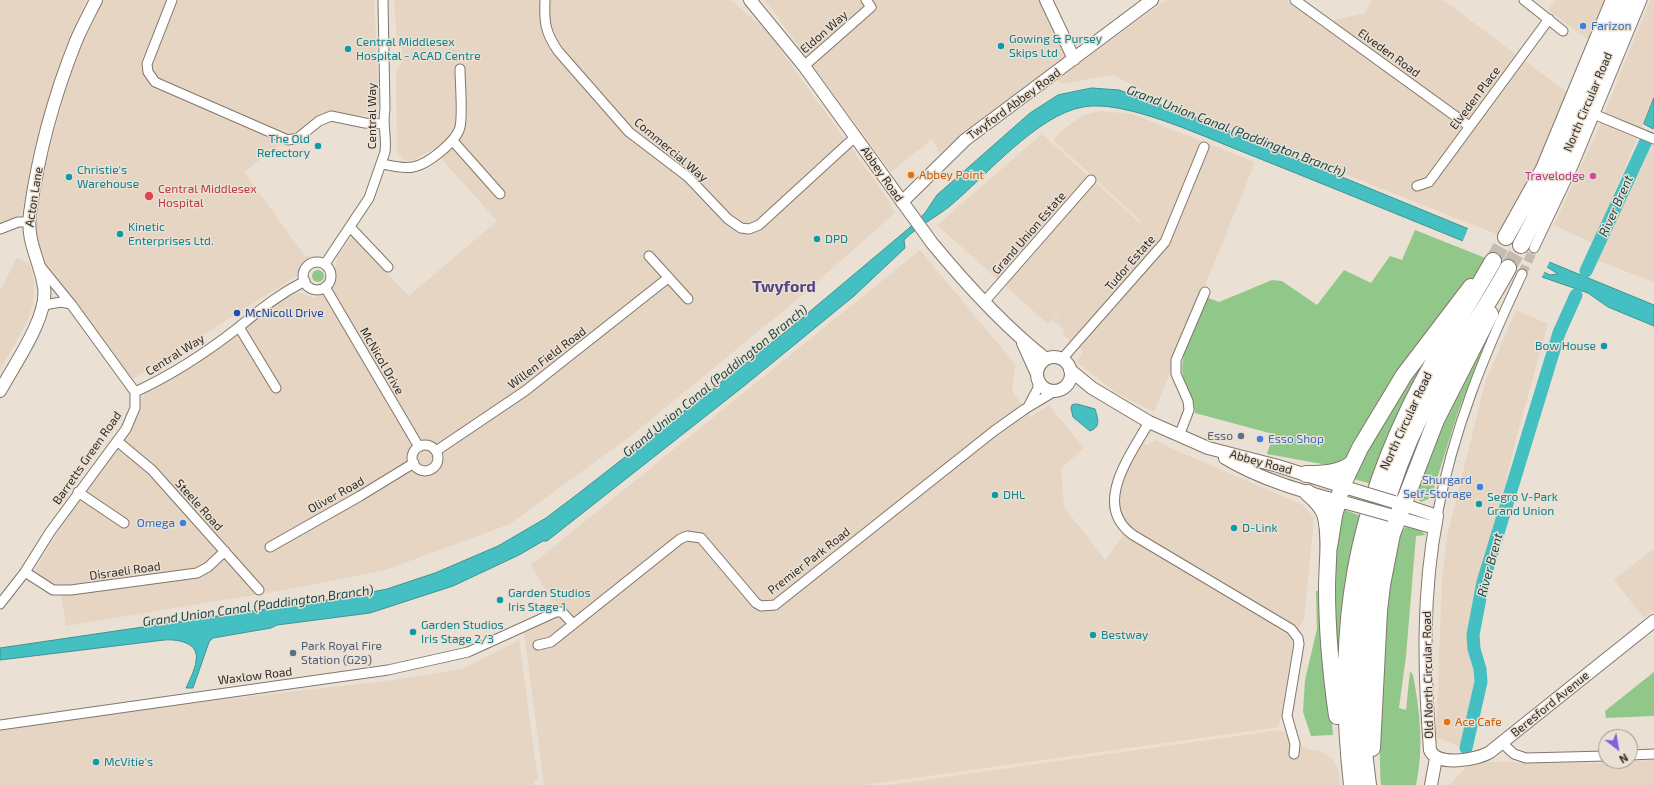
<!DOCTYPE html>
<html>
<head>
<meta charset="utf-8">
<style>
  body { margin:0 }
  #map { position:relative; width:1654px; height:785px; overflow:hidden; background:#ebe0d4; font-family:"Exo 2",sans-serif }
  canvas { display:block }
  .north { position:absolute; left:1598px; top:729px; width:40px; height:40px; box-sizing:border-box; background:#ebe0d4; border:1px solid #a0988e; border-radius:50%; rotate:149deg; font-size:11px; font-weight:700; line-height:16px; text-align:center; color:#2f2b26 }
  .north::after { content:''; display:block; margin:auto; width:14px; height:18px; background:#7f63de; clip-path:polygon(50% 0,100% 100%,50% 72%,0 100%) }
</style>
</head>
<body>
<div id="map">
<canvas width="1654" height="785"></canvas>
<div class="north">N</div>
</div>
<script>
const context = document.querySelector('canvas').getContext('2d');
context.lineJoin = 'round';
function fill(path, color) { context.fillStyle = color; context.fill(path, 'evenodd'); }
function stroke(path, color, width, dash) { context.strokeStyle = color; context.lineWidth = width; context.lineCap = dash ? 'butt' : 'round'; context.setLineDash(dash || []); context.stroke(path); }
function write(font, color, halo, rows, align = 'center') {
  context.font = font + ' "Exo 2",sans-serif'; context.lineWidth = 3; context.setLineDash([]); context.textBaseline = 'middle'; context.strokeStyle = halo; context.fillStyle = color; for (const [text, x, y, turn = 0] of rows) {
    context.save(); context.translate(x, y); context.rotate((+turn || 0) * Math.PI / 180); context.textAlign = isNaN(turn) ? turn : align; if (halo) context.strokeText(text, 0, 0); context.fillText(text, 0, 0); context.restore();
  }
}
const built = new Path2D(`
  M0,0H86L65,49L35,146L21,215L0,222Z
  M102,0H374L379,105L376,113L351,117L324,113L299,134L272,150L244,172L305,256L325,258L133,379L43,262L30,219L76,53Z
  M394,0H731L766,30L888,199L895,213L793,303L632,435L510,524L385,570L284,590L66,626L61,594L34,572L77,500L138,417L144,394L285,294L300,293L315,298L332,286L337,257L352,237L409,296L497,221L433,149L414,160L405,161L397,153L396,71L402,62V49L397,43Z
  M765,0H1039L1066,57L940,153L932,139L891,172Z
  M1166,0H1286L1326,30L1334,20L1365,13L1372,0H1443L1568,93L1534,176L1499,235L1181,109L1113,75L1060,84L1058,79Z
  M1556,0H1606L1590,41L1548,10Z
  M1650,0H1654V99L1593,243L1554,225L1597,132Z
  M1100,111L1132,114L1255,162L1154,412L1115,392L1077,362L1083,351L1063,335L1065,331L1053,320L1099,268L1048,324L937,225L1042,134L1140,223L1141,221L1053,140L1064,129L1083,115Z
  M1654,142V282L1596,260Z
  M920,250L1015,364L1012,391L1031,417L1049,405L1084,448L1061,468L1064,507L1105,560L1123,536L1108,509L1112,483L1134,438L1147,445L1157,440L1168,447L1303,505L1314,518L1304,619L1294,637L1279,727L864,785H544L524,632L559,614L531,565Z
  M17,258L29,263L34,281L33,304L28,320L0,370V291Z
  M1516,310L1548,324L1517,435L1467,643L1474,675V695L1460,747L1436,737L1442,580L1447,537L1485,383Z
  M1654,548V610L1644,618L1614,580Z
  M519,640L538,780L534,781V785H0V730L178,705L393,680L462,669Z
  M1280,730L1307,749L1323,752L1334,761L1338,770L1340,785H888Z
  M1654,760V785H1450L1466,767L1489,762L1608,763Z`);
const green = new Path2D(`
  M1415,230L1493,261L1360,448L1333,466L1267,454L1273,434L1195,413C1194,394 1186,391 1183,376C1178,354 1199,318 1208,298L1219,302L1272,280L1282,281L1317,305L1344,270L1371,283L1390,256L1402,260Z
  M312 276a6 6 0 1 1 12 0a6 6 0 1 1-12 0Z
  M1491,328L1458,412L1431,498L1421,502L1414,494L1447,407Z
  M1416,372L1420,374L1388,435L1371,484L1354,479L1356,469L1397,399Z
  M1345,510L1361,516L1339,660L1336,661C1335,626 1327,538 1345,510Z
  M1406,527L1420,530L1426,535L1416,536L1406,656L1399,708L1406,710L1410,671L1413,675C1420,712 1424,748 1416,785H1381C1378,748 1380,546 1406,527Z
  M1320,590L1333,735L1311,736L1303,712L1305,680L1317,629L1316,591Z
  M1654,672V716L1606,718L1605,711Z`);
const water = new Path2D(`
  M1092,88L1119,90L1203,120L1654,305V326L1608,307L1588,293L1542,277L1471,246L1463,241C1389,211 1316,181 1243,152C1202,136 1124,99 1083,107C1037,115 986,176 950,206C935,218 918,226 904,240L905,248L854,296L744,386L547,541H543L519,555L453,586L370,613L277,625L271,628L213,638L209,642L193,688H186C190,679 195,670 196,661C200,642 176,639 164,640L0,660V648L347,597L387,589L435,573L498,546L546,518L579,493L789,329L908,229L925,213L937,195L1030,113L1058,95ZM1466,234L1547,267L1558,274L1550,275L1544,272L1470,240Z
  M1654,98V125L1653,129L1644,124Z
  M1077,404L1095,409C1098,419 1101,427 1090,431L1073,417L1071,408L1072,405Z`);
const pier = new Path2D(`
  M1469,226L1550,261L1546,269L1469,236L1545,271L1541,279L1470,248L1462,243Z`);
const river = new Path2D(`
  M1586,271L1646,141
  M1466,748L1481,682L1480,669L1474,649L1473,635L1483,582L1559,333L1576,295`);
const streetTunnel = new Path2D(`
  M1522,274L1534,248`);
const highwayTunnel = new Path2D(`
  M1493,261L1506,237
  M1508,268L1521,245`);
const street = new Path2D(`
  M172,0L147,64L148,72L155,82L288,140L298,138L319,121L331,116L365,123L383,124
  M545,0C544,22 545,32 558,51L629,132L688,177L728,219L741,228L749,229L759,225L855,137
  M1295,0L1469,126
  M1524,0L1563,31
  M804,66L871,7L866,0
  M1596,115L1654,139
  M453,141L500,194
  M383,164C392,166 403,169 413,167C427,165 457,141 460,127C463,114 460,83 460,69
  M1417,186L1429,182L1549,19
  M351,228L388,267
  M0,229L18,222H29
  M1534,248L1574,164L1642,0
  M649,256L688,299
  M303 276a14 14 0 1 1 28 0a14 14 0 1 1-28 0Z
  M325,264L369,198L385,152C387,137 382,124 385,109L383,0
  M325,287L419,447
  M985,301L1091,180
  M44,305L61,302L71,304
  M239,327L276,388
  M1062,359L1165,242L1204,147
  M135,392C172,375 207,352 239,327C261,309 279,294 305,281
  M1029,405L1038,388V380
  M1149,422C1131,455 1091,505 1133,535L1291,629L1298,638L1299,644L1287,716L1295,744L1294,754
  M1179,436L1189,410L1188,401L1176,374V360L1205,292
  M117,441L152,470L259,590
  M412 458a13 13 0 1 1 26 0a13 13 0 1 1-26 0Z
  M436,451L525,391L668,278
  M78,492L124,523
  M1437,516C1453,430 1485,352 1522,274
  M270,547L360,496L414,463
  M25,572L53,590H71L197,573L208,567L225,551
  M0,604L25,572L50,532L126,429L135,408V392L71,304L41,267
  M538,645L551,642L680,539L687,536L701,538L756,603L761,606L775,605L994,431L1025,409L1055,391
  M0,725L388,670L468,652L556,612H562L573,624
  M1502,743L1514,754L1526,758L1606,756
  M1630,755L1654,754`);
const secondary = new Path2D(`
  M750,0L804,66L932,243C965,283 1005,327 1046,359
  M1046,0L1074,59
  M902,202L965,140L1152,0
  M1023,343L1037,374
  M1037 374a17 17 0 1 1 34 0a17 17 0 1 1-34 0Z
  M1070,370L1092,388L1149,422L1208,448L1278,466L1350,489
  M0,391C14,365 49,316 44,287C40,260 26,242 30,213C38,155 54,96 76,41C82,27 89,14 96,0
  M1225,458C1261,480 1305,492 1346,503
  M1395,502L1437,516C1422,593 1424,671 1430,750C1437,767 1477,760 1490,752L1654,621
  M1390,515L1435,528
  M1431,785L1436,758`);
const highway = new Path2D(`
  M1506,237L1544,169L1614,0
  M1521,245L1557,176L1630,0
  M1306,474C1322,474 1339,474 1353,463
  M1308,493C1315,499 1324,508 1326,517C1331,541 1327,564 1327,588C1327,631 1331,674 1337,716
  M1329,547L1334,516L1342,486L1360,448L1404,375L1471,287
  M1372,748L1379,611L1382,585L1392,534L1436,420L1490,314
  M1352,785C1337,649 1348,536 1408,411C1432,359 1465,311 1493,261
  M1368,785C1349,647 1366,518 1431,395C1455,351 1485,311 1508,268`);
const secondaryBridge = new Path2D(`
  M1351,489L1394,502
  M1347,503L1390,515`);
const markers = [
  [1583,26,4,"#3f7fe0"],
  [1001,46,4,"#0f9aa8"],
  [348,49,4,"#0f9aa8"],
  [318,146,4,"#0f9aa8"],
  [911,175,4,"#e8710a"],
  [1593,176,4,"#d1479c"],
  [69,177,4,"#0f9aa8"],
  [149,196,5,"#e0444e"],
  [120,234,4,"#0f9aa8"],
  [817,239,4,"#0f9aa8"],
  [237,313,4,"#1a4fb4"],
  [1604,346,4,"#0f9aa8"],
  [1241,436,4,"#5c6f8a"],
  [1260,439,4,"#3f7fe0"],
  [1480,487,4,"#3f7fe0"],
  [995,495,4,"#0f9aa8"],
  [1479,504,4,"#0f9aa8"],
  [183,523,4,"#3f7fe0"],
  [1234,528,4,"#0f9aa8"],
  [500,600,4,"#0f9aa8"],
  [413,632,4,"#0f9aa8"],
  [1093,635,4,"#0f9aa8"],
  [293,653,4,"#5c6f8a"],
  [1447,722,4,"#e8710a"],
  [96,762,4,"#0f9aa8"]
];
const shopNames = [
  ["Farizon",1591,26],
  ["Esso Shop",1268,439],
  ["Shurgard",1472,480,"right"],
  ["Self-Storage",1472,494,"right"],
  ["Omega",175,523,"right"]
];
const streetNames = [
  ["Eldon Way",824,32,-41],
  ["Elveden Road",1389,53,36],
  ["Elveden Place",1475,98,-53],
  ["North Circular Road",1588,102,-67],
  ["Twyford Abbey Road",1014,104,-36],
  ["Central Way",372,116,-90],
  ["Commercial Way",671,150,40],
  ["Abbey Road",882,174,55],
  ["Acton Lane",34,197,-81],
  ["Grand Union Estate",1029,233,-49],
  ["Tudor Estate",1130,263,-49],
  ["Central Way",175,355,-32],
  ["Willen Field Road",547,358,-37],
  ["McNicol Drive",382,361,60],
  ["North Circular Road",1406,421,-65],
  ["Barretts Green Road",87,458,-55],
  ["Abbey Road",1261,462,15],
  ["Oliver Road",336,495,-29],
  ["Steele Road",199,505,48],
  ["Premier Park Road",809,561,-38],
  ["Disraeli Road",125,571,-8],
  ["Old North Circular Road",1428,675,-91],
  ["Waxlow Road",255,676,-7],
  ["Beresford Avenue",1550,704,-39]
];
const cultureNames = [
  ["Gowing & Pursey",1009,39],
  ["Skips Ltd",1009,53],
  ["Central Middlesex",356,42],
  ["Hospital - ACAD Centre",356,56],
  ["The Old",310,139,"right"],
  ["Refectory",310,153,"right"],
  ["Christie's",77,170],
  ["Warehouse",77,184],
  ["Kinetic",128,227],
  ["Enterprises Ltd.",128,241],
  ["DPD",825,239],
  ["Bow House",1596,346,"right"],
  ["DHL",1003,495],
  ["Segro V-Park",1487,497],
  ["Grand Union",1487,511],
  ["D-Link",1242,528],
  ["Garden Studios",508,593],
  ["Iris Stage 1",508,607],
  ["Garden Studios",421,625],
  ["Iris Stage 2/3",421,639],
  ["Bestway",1101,635],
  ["McVitie's",104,762]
];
const foodNames = [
  ["Abbey Point",919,175],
  ["Ace Cafe",1455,722]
];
const hotelNames = [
  ["Travelodge",1585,176]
];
const healthNames = [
  ["Central Middlesex",158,189],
  ["Hospital",158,203]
];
const transitNames = [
  ["McNicoll Drive",245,313]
];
const serviceNames = [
  ["Esso",1233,436],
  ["Park Royal Fire",301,646,"left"],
  ["Station (G29)",301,660,"left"]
];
const waterNames = [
  ["Grand Union Canal (Paddington Branch)",1236,131,21],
  ["River Brent",1616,206,-66],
  ["Grand Union Canal (Paddington Branch)",715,381,-39],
  ["River Brent",1490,565,-75],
  ["Grand Union Canal (Paddington Branch)",258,606,-8]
];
const districtNames = [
  ["Twyford",784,287]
];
fill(built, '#e5d5c2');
fill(green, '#91c889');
fill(water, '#44bfc2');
stroke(water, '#3e9393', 1);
fill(pier, '#ebe0d4');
stroke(river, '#44bfc2', 13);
stroke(streetTunnel, '#c5bcb1', 9, [9, 4.5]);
stroke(highwayTunnel, '#c5bcb1', 16, [16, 8]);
stroke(street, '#81776c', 11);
stroke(secondary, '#81776c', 14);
stroke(highway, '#81776c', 18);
stroke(street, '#fff', 9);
stroke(secondary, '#fff', 12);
stroke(highway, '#fff', 16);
stroke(secondaryBridge, '#81776c', 14, []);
stroke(secondaryBridge, '#fff', 12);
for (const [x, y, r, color] of markers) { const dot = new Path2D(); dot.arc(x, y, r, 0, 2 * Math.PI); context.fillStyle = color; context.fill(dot); stroke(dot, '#ebe0d4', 1.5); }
write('12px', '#366cbe', '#ebe0d4', shopNames, 'left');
write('12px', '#2f2b26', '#ebe0d4', streetNames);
write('12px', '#0d838f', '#ebe0d4', cultureNames, 'left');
write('12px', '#c56008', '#ebe0d4', foodNames, 'left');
write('12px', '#b23c85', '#ebe0d4', hotelNames, 'right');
write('12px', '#be3a42', '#ebe0d4', healthNames, 'left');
write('12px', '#164399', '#ebe0d4', transitNames, 'left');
write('12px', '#4e5e75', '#ebe0d4', serviceNames, 'right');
write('italic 13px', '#154a4c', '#ebe0d4', waterNames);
write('bold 16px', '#514684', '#ebe0d4', districtNames);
</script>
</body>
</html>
